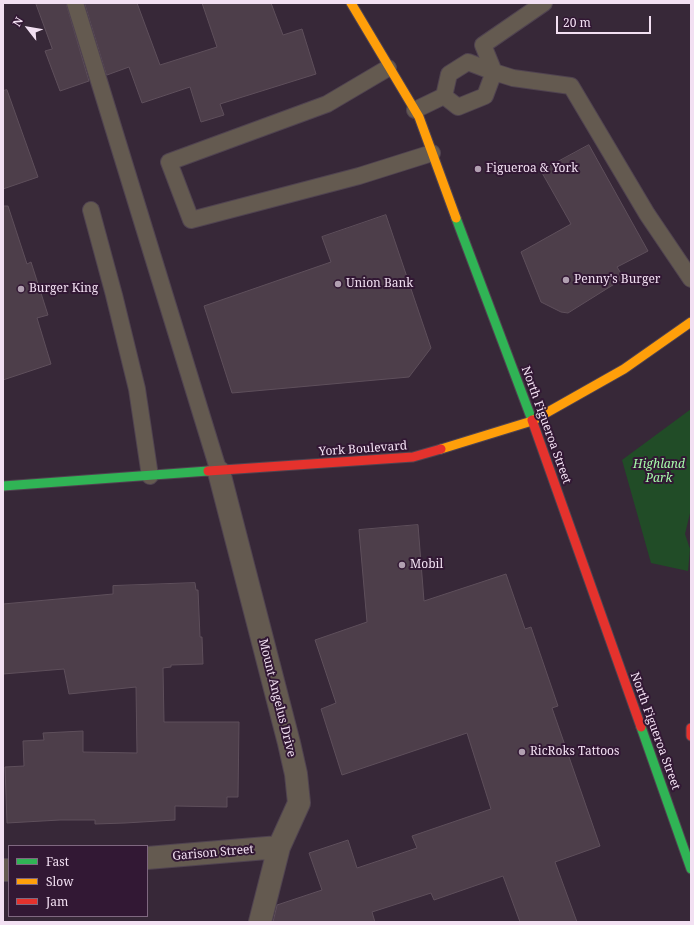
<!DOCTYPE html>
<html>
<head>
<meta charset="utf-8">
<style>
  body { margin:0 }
  #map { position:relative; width:694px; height:925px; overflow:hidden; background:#372838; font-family:"Noto Serif",serif }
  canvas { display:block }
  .frame { position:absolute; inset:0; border:4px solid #f2e0f2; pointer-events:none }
  .legend { position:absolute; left:8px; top:845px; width:140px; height:72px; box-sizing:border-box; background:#321834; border:1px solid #7f6880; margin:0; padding:5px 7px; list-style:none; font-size:12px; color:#f2e0f2 }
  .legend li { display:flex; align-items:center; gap:8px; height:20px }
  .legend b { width:20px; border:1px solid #7f6880 }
  .north { position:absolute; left:8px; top:8px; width:40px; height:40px; -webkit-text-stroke:3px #321834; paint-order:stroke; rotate:301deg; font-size:11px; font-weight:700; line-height:16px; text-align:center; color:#f2e0f2 }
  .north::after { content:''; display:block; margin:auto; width:14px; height:18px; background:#f2e0f2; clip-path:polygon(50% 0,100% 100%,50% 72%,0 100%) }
  .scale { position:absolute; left:556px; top:16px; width:95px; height:18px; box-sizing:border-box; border:2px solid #f2e0f2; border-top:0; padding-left:5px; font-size:12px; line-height:14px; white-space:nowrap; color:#f2e0f2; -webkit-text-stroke:3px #321834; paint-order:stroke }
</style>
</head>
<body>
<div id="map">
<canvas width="694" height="925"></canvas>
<div class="frame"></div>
<ul class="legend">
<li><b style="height:5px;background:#30b455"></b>Fast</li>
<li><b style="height:5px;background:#ff9f0a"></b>Slow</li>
<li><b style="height:5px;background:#e5322d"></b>Jam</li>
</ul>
<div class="north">N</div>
<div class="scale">20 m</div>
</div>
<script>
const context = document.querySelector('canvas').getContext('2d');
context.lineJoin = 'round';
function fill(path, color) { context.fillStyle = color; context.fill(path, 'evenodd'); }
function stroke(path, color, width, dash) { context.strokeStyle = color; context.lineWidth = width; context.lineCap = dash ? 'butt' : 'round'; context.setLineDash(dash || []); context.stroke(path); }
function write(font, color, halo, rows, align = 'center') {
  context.font = font + ' "Noto Serif",serif'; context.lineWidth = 4; context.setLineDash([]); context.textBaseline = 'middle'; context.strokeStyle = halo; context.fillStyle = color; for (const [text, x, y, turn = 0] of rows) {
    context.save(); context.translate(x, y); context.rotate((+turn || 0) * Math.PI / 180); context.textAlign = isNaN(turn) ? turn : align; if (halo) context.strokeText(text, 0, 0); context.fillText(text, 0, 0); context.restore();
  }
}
const green = new Path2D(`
  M691,409V509L685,534L690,549L688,571L651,563L622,460Z`);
const building = new Path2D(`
  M36,3H66L89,81L60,91L45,51L52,49Z
  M85,3H137L160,65L217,47L202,3H271L283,35L302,29L316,74L220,104L224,115L201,122L190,87L142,103L129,67L107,75Z
  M7,90L38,177L3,189V91Z
  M589,145L648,251L617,267L624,278L568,313L561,312L541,302L521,252L571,224L541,171Z
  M3,206H8L27,264L31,262L48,315L37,318L51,364L3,380Z
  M386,215L431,348L409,377L232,393L204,306L331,262L322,237Z
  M418,525L424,601L506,574L525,629L531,627L558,706L552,708L600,846L555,862L577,922H520L503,876L434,900L431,893L372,912L375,922H273L277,905L322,890L309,853L348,840L357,868L417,848L412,836L491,809L467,733L342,775L321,709L336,703L315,640L367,622L359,530Z
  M195,583L196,590H198L200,637H202L203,664L171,665V667L163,668L164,722H239L238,797H227V807L175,806V820L125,823L95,824V820H60L7,823L5,767L24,766L23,741L44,740L43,733L83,731V752L137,753L136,687L69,694L64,669L3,674V604L113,594V586Z`);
const lane = new Path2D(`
  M75,3L219,472
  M544,3L483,45L494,72L513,78L571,86L647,214L691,279
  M468,62L494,72L485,96L458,107L444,96L449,74Z
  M388,68L327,104L169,162L191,220L359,176L432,153
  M415,110L444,96
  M91,210L114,295L137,389L150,476`);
const street = new Path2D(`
  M219,472L289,743L296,774L299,803L279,847L260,922
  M147,858L279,847
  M3,870H9`);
const fast = new Path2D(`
  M456,218L532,420
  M3,486L208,471
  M641,727L691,869`);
const slow = new Path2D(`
  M351,3L419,117L456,218
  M441,449L532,421L624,369L691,322`);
const jam = new Path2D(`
  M532,420L641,727
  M208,471L413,457L441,449
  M691,728V736`);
const markers = [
  [478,169,4,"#b1a0b1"],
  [566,280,4,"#b1a0b1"],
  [338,284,4,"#b1a0b1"],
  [21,289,4,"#b1a0b1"],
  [402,565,4,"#b1a0b1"],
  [522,752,4,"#b1a0b1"]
];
const poiNames = [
  ["Figueroa & York",486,169],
  ["Penny's Burger",574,280],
  ["Union Bank",346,284],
  ["Burger King",29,289],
  ["Mobil",410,565],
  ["RicRoks Tattoos",530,752]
];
const streetNames = [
  ["North Figueroa Street",546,425,70],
  ["York Boulevard",363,449,-4],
  ["Mount Angelus Drive",277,698,76],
  ["North Figueroa Street",655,731,70],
  ["Garison Street",213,853,-5]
];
const parkNames = [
  ["Highland",659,465],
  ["Park",659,479]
];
fill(green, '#214c27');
fill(building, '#4d3e4a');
stroke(building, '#5e4f5b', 1);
stroke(lane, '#504350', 18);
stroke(street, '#504350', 24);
stroke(fast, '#504350', 11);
stroke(slow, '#504350', 11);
stroke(jam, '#504350', 11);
stroke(lane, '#645a50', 16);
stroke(street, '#645a50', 22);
stroke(fast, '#30b455', 9);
stroke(slow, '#ff9f0a', 9);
stroke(jam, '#e5322d', 9);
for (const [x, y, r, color] of markers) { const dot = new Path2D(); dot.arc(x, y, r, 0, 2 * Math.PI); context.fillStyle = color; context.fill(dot); stroke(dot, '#321834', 1.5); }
write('12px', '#f2e0f2', '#321834', poiNames, 'left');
write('12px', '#f2e0f2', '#321834', streetNames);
write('italic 12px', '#a6fdaa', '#321834', parkNames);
</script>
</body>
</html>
